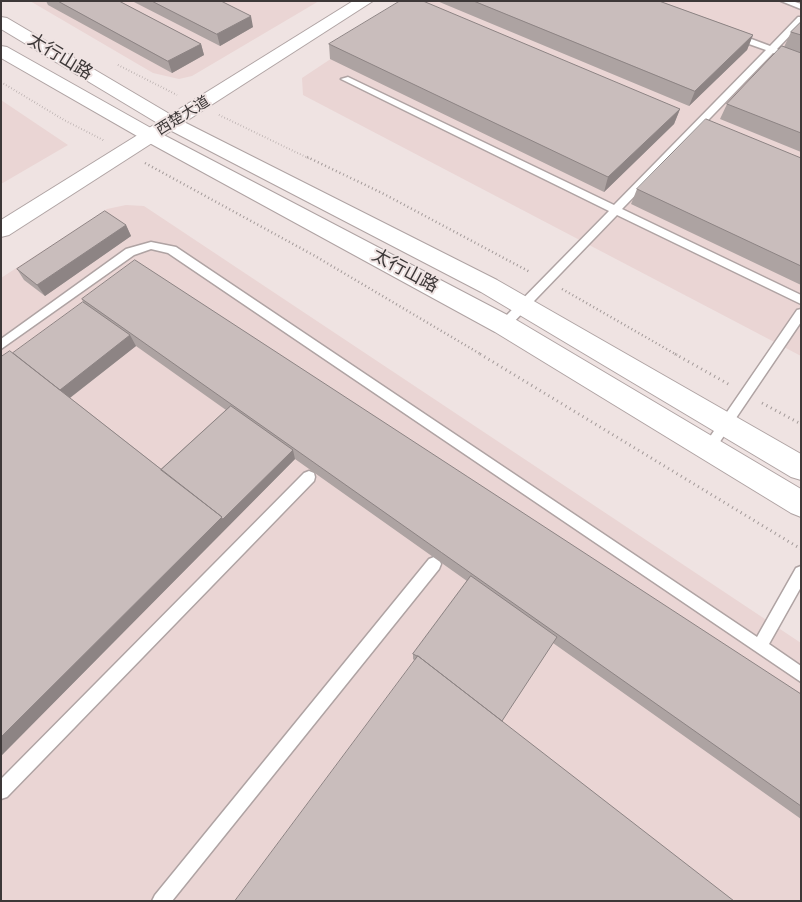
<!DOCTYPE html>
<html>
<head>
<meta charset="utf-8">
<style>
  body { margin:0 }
  #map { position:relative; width:802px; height:902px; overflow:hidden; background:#efe3e2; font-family:"Libre Baskerville",serif }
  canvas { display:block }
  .frame { position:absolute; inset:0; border:2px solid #3d3838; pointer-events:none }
</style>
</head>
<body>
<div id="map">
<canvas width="802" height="902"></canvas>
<div class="frame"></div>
</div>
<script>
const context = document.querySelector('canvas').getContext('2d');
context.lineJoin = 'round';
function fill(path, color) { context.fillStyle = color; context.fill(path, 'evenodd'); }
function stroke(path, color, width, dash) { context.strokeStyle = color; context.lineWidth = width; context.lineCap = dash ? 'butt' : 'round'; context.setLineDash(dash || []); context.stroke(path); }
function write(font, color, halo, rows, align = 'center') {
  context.font = font + ' "Libre Baskerville","Noto Sans SC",serif'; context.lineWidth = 4; context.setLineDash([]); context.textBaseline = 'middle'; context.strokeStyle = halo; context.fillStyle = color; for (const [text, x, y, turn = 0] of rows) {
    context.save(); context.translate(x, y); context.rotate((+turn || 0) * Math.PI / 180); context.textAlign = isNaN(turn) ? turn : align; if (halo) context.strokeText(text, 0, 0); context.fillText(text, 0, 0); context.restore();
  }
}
const built = new Path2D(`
  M30,1H319L192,76L179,79L153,73Z
  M418,1H801V356L303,95L302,78Z
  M1,100L68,145L1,184Z
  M126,205L144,206L801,643V901H1V278L107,209Z`);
const pathFar2 = new Path2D(`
  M118,65L177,95
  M1,82L64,120L105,141
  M219,115L310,159`);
const pathFar1 = new Path2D(`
  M307,157L382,193L530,272
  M145,163L315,256L482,355
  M562,289L677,355`);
const path = new Path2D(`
  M480,354L801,549
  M675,354L730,385
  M762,403L801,424`);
const service = new Path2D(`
  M781,1H792L801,4V9Z
  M798,17H801V24L777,49L801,57V62L773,53L622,209L801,295V304L617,215L508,328H500L498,325L500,322L609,211L341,79L348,77L614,205L766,50L732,38V34H738L770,46Z
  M151,242L176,247L757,637L796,568L801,566V587L769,644L801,666V682L168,253L151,249L134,255L1,349V339L126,249Z
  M801,309V322L713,452L709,453L705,452L703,448L705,444L797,310Z
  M309,471L314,473L315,477L314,481L7,797L1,799V779L304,473Z
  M434,557L439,559L441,564L439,569L172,901H152L155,895L429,559Z`);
const tertiary = new Path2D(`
  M1,17L7,18L178,119L497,280L801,454V480L791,477L481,292L164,127L1,29Z
  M1,46L7,47L158,132L513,318L801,489V517L791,513L495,332L144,140L1,58Z`);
const primary = new Path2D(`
  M353,1H373L9,235L1,237V220Z`);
const wall = new Path2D(`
  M46,1H119L201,44L204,55L172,73L48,5Z
  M132,1H221L253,27L220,46Z
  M437,1H659L753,35L747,50L689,106Z
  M801,22V152L720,119L727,104L784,47L791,32Z
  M329,44L680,109L674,124L604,192L330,59Z
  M801,158V285L631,204L637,189Z
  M126,225L131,236L45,296L24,280L17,269Z
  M82,299L801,694V819L553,643L414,660L413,659V654L467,581L295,459L1,756L83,302ZM136,346L226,410L161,469L70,398Z`);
const shadedWall = new Path2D(`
  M251,16L253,27L220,46L217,34Z
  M753,35L747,50L689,106L695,91Z
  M201,44L204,55L172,73L168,61Z
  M680,109L674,124L604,192L608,177Z
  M126,225L131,236L45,296L37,285Z
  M130,335L136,346L67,400L59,390Z
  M293,450L295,459L1,756V737L222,517Z`);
const building = new Path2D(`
  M58,1H119L201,44L168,61Z
  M152,1H221L251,16L217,34Z
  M400,1H423L680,109L608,177L329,44Z
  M474,1H659L753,35L695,91Z
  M801,22V35L791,32Z
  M782,46L801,53V133L727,104Z
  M706,119L801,158V266L637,189Z
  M105,211L126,225L37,285L17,269Z
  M135,260L801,694V806L82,299Z
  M83,302L130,335L60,390L13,353Z
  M10,351L222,517L1,737V357Z
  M231,406L293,450L223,519L221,518L222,517L161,470Z
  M471,576L557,637L502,721L418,656H417L413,654Z
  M418,656L734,901H235Z`);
const farStreetnames = [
  ["西楚大道",183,116,-32]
];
const streetNames = [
  ["太行山路",60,57,31],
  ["太行山路",405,271,28]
];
fill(built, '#ead5d4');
stroke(service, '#afa3a3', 3);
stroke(tertiary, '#afa3a3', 2);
stroke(primary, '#afa3a3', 2);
stroke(pathFar2, '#a39a99', 2, [0.5, 2.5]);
stroke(pathFar1, '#a39a99', 2.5, [1, 3]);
stroke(path, '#a39a99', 3, [1, 4]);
fill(service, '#fff');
fill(tertiary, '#fff');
fill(primary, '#fff');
fill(wall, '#ada3a2');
fill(shadedWall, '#8d8484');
fill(building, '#c9bdbc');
stroke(building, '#8d8484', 1);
write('15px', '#3d3838', '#efe3e2', farStreetnames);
write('18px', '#3d3838', '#efe3e2', streetNames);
</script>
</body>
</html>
